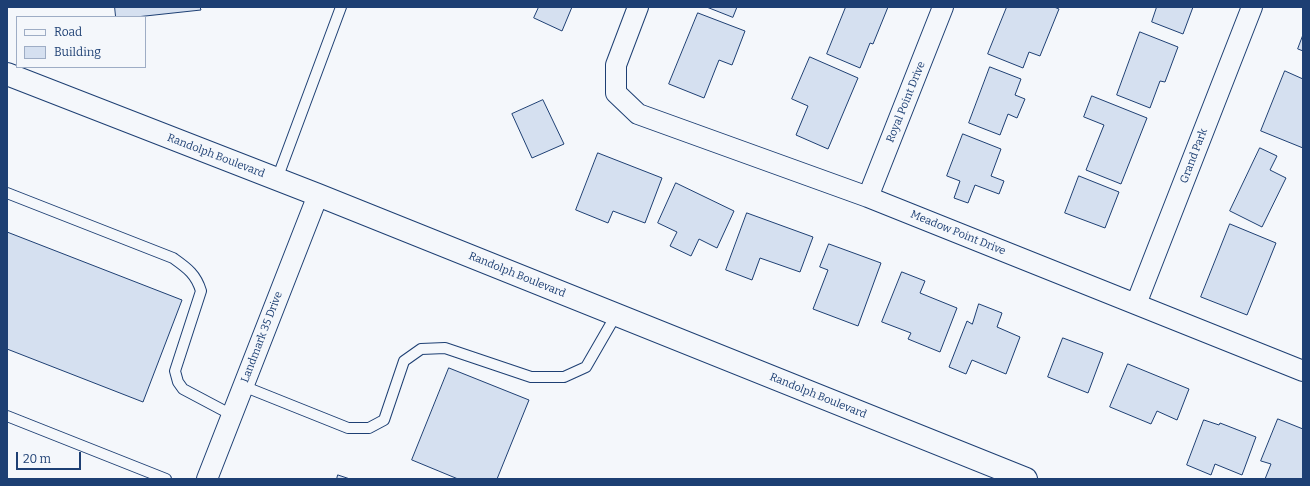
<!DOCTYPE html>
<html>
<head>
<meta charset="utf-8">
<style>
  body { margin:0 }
  #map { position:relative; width:1310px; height:486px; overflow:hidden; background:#f4f7fb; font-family:Bitter,serif }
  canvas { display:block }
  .frame { position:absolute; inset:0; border:8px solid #1d3f73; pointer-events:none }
  .legend { position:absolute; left:16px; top:16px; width:130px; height:52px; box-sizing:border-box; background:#f4f7fb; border:1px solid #9eadc5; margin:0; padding:5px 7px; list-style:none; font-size:12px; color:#1d3f73 }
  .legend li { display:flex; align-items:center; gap:8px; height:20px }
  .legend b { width:20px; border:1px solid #9eadc5 }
  .scale { position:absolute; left:16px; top:452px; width:65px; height:18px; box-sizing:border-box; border:2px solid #1d3f73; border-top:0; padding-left:5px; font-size:12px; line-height:14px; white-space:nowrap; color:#1d3f73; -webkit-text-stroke:3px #f4f7fb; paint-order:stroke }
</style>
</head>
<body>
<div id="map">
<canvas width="1310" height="486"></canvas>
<div class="frame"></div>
<ul class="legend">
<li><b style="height:5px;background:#f4f7fb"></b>Road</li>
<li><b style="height:11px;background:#d5e0f0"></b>Building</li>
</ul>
<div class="scale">20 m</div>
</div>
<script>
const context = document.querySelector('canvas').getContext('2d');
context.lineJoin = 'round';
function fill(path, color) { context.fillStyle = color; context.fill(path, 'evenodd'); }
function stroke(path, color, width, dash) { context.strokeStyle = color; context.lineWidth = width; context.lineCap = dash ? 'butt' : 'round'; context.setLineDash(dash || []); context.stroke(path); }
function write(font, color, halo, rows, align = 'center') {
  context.font = font + ' Bitter,serif'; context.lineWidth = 3; context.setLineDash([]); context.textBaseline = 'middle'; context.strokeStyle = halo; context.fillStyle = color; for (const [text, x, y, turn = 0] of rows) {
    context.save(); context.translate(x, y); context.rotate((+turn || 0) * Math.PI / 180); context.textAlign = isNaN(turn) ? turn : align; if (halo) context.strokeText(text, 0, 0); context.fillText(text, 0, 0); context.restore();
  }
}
const building = new Path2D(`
  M115,7H200L201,10L136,17H116Z
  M539,7H572L562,31L534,18Z
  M707,7H737L733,17Z
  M846,7H888L873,44L870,43L860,68L827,54Z
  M1007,7H1054L1059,9L1040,56L1029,52L1023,68L988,54Z
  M1157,7H1193L1183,34L1152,22Z
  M698,13L745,31L732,65L719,60L704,98L669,84Z
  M1140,32L1178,47L1165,82L1160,81L1150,108L1117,95Z
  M1303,35V51L1298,49Z
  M810,57L858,78L828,149L796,135L808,106L792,99Z
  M990,67L1021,79L1015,95L1025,99L1017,118L1008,114L1000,135L969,123Z
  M1285,71L1303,79V148L1261,131Z
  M1092,96L1147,118L1121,184L1086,170L1104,125L1084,117Z
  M543,100L564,144L532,158L512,114Z
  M963,134L1001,149L991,176L1004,181L999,194L975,185L968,203L954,198L960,181L947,176Z
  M1260,148L1277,156L1270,170L1286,178L1262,227L1230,211Z
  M598,153L662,178L645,223L613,211L608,223L576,210Z
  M1079,176L1119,192L1105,228L1065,213Z
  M676,183L734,211L717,248L699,239L691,256L670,246L677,232L658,223Z
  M747,213L813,237L800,272L760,258L752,280L726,270Z
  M1230,224L1276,243L1247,315L1201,297Z
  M7,232L182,300L143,402L7,349Z
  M829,244L881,263L858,326L813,309L828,270L820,267Z
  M902,272L925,281L920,293L957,308L940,352L908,339L911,333L882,322Z
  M979,304L1002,313L997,327L1020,337L1006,374L972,360L966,374L949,367L967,321L972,324Z
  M1063,338L1103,353L1088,393L1048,377Z
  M1128,364L1189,389L1177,420L1157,411L1151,424L1110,407Z
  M449,368L529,400L497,479H458L412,460Z
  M1278,419L1303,429V479H1265L1271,464L1261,461Z
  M1204,420L1219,425L1220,423L1256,437L1242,475L1215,464L1211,475L1187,465Z
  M338,475L350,479H337Z`);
const lane = new Path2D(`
  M277,179L341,7
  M7,193L173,258C187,268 196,274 201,291L175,371L178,382L183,389L232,415
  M243,386L348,428H369L384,420L404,361L421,349L445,348L531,377H564L586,367L616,315
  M7,416L166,479`);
const street = new Path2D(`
  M638,7L616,65V93L638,114L868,197L1303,371
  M868,197L943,7
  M1136,304L1252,7
  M207,479L318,195`);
const secondary = new Path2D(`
  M7,74L318,195L1026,479`);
const streetNames = [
  ["Royal Point Drive",906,102,-68],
  ["Randolph Boulevard",216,156,21],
  ["Grand Park",1194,156,-69],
  ["Meadow Point Drive",958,233,22],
  ["Randolph Boulevard",517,275,22],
  ["Landmark 35 Drive",262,337,-69],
  ["Randolph Boulevard",818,396,22]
];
fill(building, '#d5e0f0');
stroke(building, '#1d3f73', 1);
stroke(lane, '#1d3f73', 12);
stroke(street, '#1d3f73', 22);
stroke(secondary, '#1d3f73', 24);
stroke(lane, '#f4f7fb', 10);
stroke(street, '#f4f7fb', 20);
stroke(secondary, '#f4f7fb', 22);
write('11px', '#1d3f73', '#f4f7fb', streetNames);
</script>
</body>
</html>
